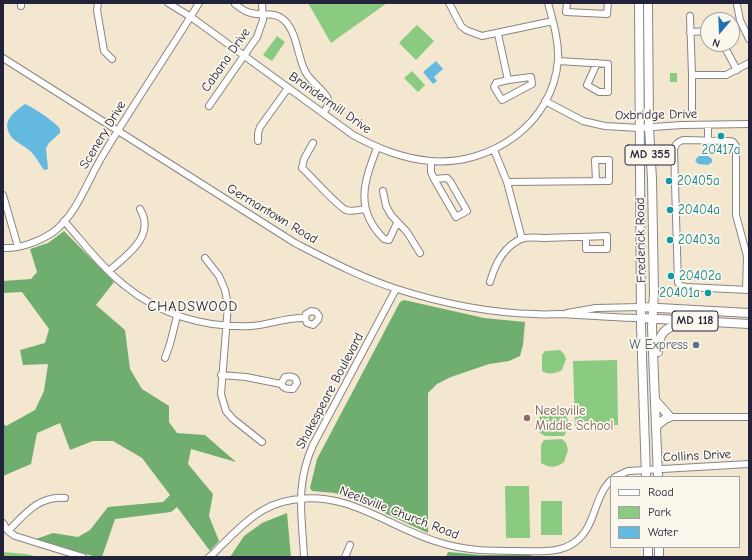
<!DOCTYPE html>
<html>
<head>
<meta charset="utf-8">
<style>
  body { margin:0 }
  #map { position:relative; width:752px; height:560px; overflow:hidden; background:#f4e7cf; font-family:"Comic Neue",sans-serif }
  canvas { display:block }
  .frame { position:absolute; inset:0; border:4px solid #22223b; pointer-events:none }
  .legend { position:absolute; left:610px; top:476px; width:130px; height:72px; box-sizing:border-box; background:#fbf7ec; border:1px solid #a4a2a5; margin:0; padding:5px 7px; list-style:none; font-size:12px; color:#22223b }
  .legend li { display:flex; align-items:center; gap:8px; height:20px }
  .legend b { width:20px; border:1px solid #a4a2a5 }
  .north { position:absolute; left:700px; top:12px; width:40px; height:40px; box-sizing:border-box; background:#fbf7ec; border:1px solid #a4a2a5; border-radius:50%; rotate:199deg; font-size:11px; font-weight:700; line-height:16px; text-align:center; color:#22223b }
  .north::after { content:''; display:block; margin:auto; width:14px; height:18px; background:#1f6fb2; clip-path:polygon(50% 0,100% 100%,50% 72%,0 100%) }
</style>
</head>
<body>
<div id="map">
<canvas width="752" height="560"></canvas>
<div class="frame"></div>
<ul class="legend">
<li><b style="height:5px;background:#fff"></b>Road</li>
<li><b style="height:11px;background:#8bca81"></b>Park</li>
<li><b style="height:11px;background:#64b9e0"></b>Water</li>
</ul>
<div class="north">N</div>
</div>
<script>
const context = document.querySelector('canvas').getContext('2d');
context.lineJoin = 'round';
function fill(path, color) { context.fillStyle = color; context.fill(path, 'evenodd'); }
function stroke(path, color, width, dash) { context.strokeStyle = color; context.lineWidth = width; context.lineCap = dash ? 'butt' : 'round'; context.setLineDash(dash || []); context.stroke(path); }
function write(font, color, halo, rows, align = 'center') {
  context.font = font + ' "Comic Neue",sans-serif'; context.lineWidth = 3.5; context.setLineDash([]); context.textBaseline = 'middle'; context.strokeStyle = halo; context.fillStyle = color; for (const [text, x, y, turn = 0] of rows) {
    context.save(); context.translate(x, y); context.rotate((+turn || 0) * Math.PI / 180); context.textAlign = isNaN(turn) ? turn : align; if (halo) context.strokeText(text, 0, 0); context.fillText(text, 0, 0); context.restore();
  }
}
const green = new Path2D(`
  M308,3H387L331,43Z
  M417,25L434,41L416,60L399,43Z
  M277,36L285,42L272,61L263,55Z
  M412,71L425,85L418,92L404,78Z
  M670,73H677V82H670Z
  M560,350L564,354L566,359L562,370C555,374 549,375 542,371V355L545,351Z
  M617,360L618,425L575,426L573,361Z
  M551,407C567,411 573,421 564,436H545L539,432L540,413L544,409Z
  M562,439L566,443L568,450L564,462C556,468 550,468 541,463V445L544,440Z
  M505,486H529L530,538H506Z
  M541,501H562V535H541Z
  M3,552L26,554L39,557H3Z`);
const forest = new Path2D(`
  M64,231L114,282L96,305L125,330L130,369L142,389L169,406V422L177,433L205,435L236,462L191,449L188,464L213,494L209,516L219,541L210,551L177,507L171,512L115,519L102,557H96L36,539L53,533L78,537L90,530L108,507L163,502L170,495L142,458L113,441H93L70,450L60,423L37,433L31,464L3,476V423L6,426L35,410L44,391L48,364L23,365L20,350L45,343L49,329L22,292L3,293V281L31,279L37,272L30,249L48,243Z
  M404,300L484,318L525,322L523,345L520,356L509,361L489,364L451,377L437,384L428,393V533L354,499L335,493L312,491L310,488L317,459L400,302Z
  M287,513L291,557H230L244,536L262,523Z
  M448,552L482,555H531L532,557H446Z`);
const water = new Path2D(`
  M436,61L443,69L434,77L437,81L433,84L423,72Z
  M25,104C31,106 57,123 60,129V133L49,143L46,148L48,169L44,170C39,163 35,155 29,150C24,146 18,143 13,139C0,123 11,114 25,104Z
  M699,156H708L712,159V162L708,165L698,164L695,160Z`);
const minor = new Path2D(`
  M21,3V6
  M98,3L97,10L104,51L112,59
  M168,3L191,17L353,135C379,149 401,158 430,161C491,166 553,124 558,60C559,41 553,21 548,3
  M449,3L461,26L466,30L482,36L553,21
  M567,3L566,12L607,14L608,3
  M235,4C240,8 245,12 251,13C263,16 274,11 284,20C297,32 297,55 305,71C310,82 325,90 328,99C330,105 326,109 323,113
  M737,5L740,20L749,39
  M690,16L692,75V111
  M690,32L708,31
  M498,34L508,80L531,77L532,84L502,100L494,87L496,83L508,80
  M723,44L737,70
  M3,58L295,243C328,260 362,278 397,289C441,303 489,313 535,314C543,315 551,314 559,314C586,315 614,318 641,318
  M558,61L608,64V92H599L587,85L597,63
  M692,75H726L749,63
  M545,101L583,121L605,126L639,128L682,125L749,124
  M209,106L257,37L263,20L262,3
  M258,141V133L260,127L288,88
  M708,141V125
  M313,143L304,159L302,168C311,176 337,206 346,210C353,212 359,210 365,209
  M377,148C364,182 354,209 384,239L389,240L397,223
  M494,150L507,182L522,239
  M431,161V172L434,179L456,217L467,211L450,181L447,178L434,179
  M507,182L609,181V160H595L596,181
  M383,191L386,206L391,215L407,232L420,253
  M3,195L18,247
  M64,221C83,242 101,267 124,285C160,315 205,328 251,326C269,325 286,317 305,318L307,323L313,325L318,320L319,316L316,312L311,311L306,314L305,318
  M3,248C19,249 38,242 52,233C77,215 87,181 103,155C134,103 168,54 199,3
  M205,258L219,276L225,290L228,305L221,394L226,411L233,419L262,442
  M109,271C127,255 156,236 140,209
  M490,282C495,264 503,247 521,239C528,236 539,238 546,238C566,237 587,237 607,236V249H586V237
  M746,290L747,256L736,215V146L733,142L729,141L683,140C677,142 676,144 674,149L678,283L681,286L686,287L749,290
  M567,313L596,308L641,307
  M165,358L170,344L177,316
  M221,375L246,377L281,384C284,389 287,389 293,389L297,383C296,376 291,376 285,377L281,384
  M670,417H749
  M615,477L628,471L749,464
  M3,523L8,531L15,536L83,557
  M8,531C24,515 39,495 65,498
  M209,557L214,553C227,540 239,527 254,516C265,508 278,502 292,500C348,490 388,527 438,542C465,551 491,551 519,551C538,551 559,554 575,542C596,527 593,498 611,480
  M304,557C302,515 295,485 313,445L396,289
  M345,557L350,545`);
const major = new Path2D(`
  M639,3L641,326L646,477
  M648,3L649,128L652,179L654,293L652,327L658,477
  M641,307L749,313
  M641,318L749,324
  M658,352C658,332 666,327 684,323
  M655,400L670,417L665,419L656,426
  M648,547V557
  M659,547V557`);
const markers = [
  [721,136,4,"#0f9aa8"],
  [669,181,4,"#0f9aa8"],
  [670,210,4,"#0f9aa8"],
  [670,240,4,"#0f9aa8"],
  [671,276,4,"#0f9aa8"],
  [708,293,4,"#0f9aa8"],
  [696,345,4,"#5c6f8a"],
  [527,418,4,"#8d6e63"]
];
const shields = [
  [650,155,50],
  [695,321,46]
];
const shieldNames = [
  ["MD 355",650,155],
  ["MD 118",695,321]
];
const streetNames = [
  ["Cabana Drive",226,60,-55],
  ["Brandermill Drive",330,103,35],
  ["Oxbridge Drive",656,115,-1],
  ["Scenery Drive",103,135,-59],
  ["Germantown Road",272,214,31],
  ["Frederick Road",641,240,-91],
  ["Shakespeare Boulevard",330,391,-62],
  ["Collins Drive",697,456,-3],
  ["Neelsville Church Road",399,513,21]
];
const cultureNames = [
  ["20417a",721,150,"center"],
  ["20405a",677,181],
  ["20404a",678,210],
  ["20403a",678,240],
  ["20402a",679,276],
  ["20401a",700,293,"right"]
];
const serviceNames = [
  ["W Express",688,345]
];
const educationNames = [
  ["Neelsville",535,411],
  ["Middle School",535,426]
];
const neighbourhoodNames = [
  ["CHADSWOOD",193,307]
];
fill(green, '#8bca81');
fill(forest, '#70ae6f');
fill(water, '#64b9e0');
stroke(minor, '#8b8485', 8);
stroke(major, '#8b8485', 10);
stroke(minor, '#fff', 6);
stroke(major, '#fff', 8);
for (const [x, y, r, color] of markers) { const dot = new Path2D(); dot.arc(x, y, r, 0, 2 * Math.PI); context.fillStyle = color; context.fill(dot); stroke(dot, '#fbf7ec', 1.5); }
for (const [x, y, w] of shields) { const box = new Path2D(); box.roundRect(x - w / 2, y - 10, w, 20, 3); context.fillStyle = '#fbf7ec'; context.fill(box); stroke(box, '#22223b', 1); }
write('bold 12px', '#22223b', null, shieldNames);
write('13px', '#22223b', '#fbf7ec', streetNames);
write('13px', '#0d838f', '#fbf7ec', cultureNames, 'left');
write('13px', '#4e5e75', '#fbf7ec', serviceNames, 'right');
write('13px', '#785e54', '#fbf7ec', educationNames, 'left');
context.letterSpacing = '1px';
write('14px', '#22223b', '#fbf7ec', neighbourhoodNames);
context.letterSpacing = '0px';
</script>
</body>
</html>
